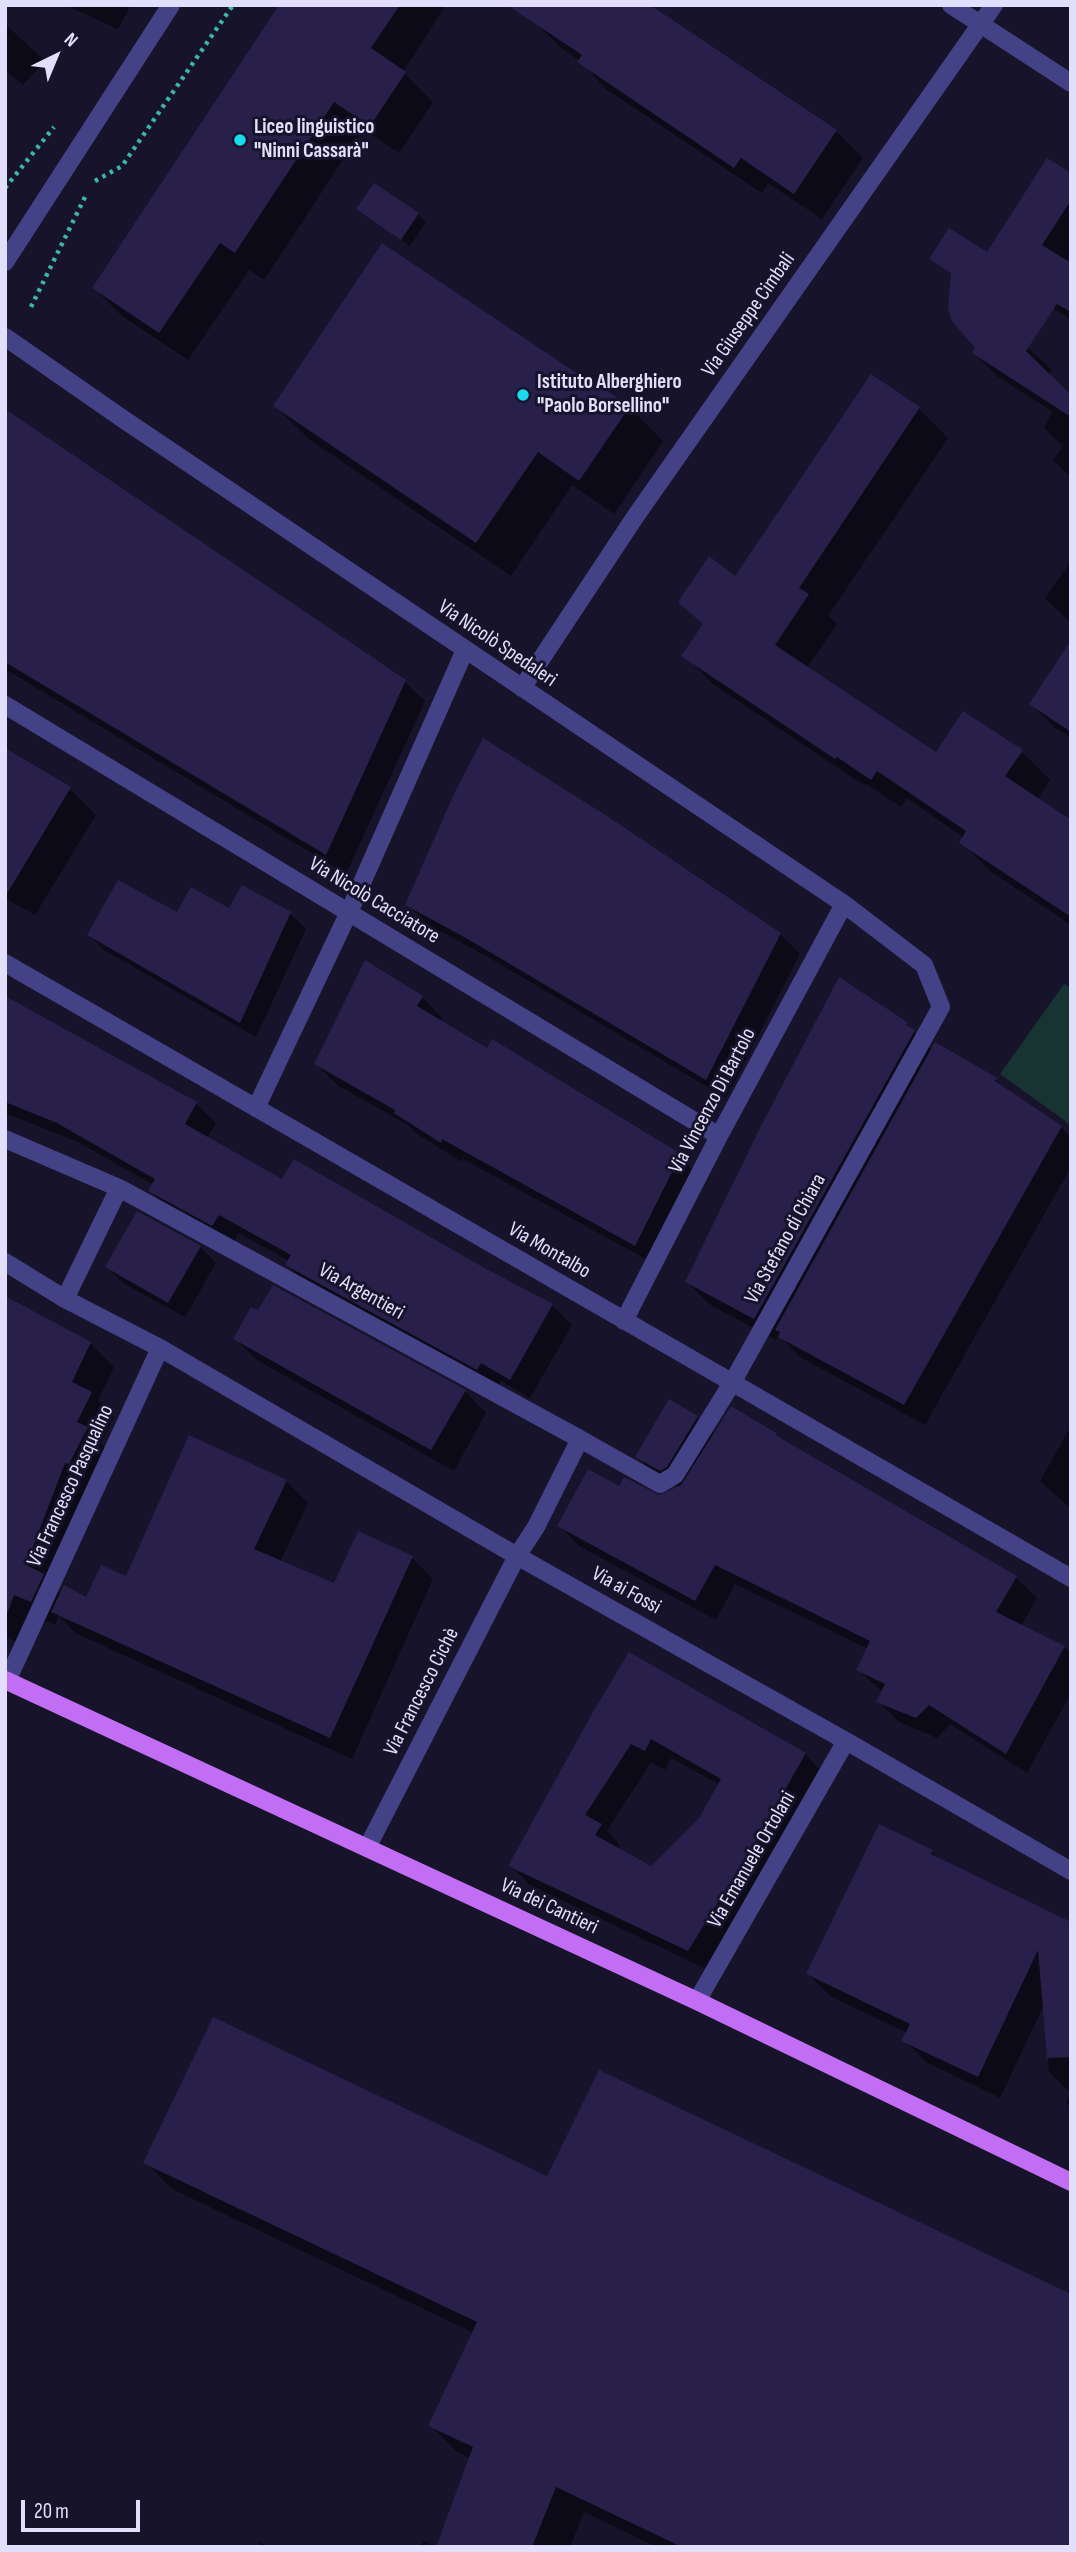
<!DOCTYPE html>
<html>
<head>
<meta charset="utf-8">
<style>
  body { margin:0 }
  #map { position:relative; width:1076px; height:2552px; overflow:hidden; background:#17132a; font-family:"Sofia Sans Condensed",sans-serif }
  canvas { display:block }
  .frame { position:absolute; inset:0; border:7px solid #e2dffd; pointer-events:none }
  .north { position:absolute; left:21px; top:21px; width:70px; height:70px; -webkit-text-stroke:5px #17132a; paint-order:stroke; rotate:43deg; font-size:19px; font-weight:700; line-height:28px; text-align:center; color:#e2dffd }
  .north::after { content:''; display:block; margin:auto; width:24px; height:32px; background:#e2dffd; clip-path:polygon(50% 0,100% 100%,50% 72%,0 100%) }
  .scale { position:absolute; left:21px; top:2500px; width:119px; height:32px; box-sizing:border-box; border:4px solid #e2dffd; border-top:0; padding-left:9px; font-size:21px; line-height:24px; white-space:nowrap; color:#e2dffd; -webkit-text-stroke:5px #17132a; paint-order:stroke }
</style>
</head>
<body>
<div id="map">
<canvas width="1076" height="2552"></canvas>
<div class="frame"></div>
<div class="north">N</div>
<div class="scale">20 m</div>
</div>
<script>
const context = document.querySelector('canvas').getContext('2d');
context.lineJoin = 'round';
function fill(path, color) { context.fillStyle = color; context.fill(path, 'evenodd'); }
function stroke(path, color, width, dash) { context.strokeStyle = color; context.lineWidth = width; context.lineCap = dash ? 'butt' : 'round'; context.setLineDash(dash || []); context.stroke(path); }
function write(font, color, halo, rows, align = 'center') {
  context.font = font + ' "Sofia Sans Condensed",sans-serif'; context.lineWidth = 6; context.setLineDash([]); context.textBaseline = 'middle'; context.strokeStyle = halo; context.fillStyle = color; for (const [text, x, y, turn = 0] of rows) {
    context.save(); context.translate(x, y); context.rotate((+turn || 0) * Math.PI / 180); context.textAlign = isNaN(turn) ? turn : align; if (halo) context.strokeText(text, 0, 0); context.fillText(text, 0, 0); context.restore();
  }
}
const green = new Path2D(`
  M1064,984L1071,988V1127L1064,1120L1000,1074Z`);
const shadow = new Path2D(`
  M65,5H131L118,29Z
  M282,5H446L403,72L433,102L399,153L363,129L264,280L249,270L188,360L122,316L94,288Z
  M533,20L836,131L863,158L822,219L768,183L762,193L606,89L580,61L560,47Z
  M5,24L45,61L23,85L5,70Z
  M1071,176V255L1066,262L1071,265V319L1006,281Z
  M358,209L418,214L426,222L410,246Z
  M952,278L1052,370L1048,375L1071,397V478L1053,460L1063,446L1044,428L1053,412L997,376L974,353L977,348Z
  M872,376L919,409L948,438L828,616L837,624L807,668L936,754L1021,751L1050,780L1037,800L1071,822V925L990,871L961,842L964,838L907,798L901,807L866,784L865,786L713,684L684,655L704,625L680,602L735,579Z
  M275,406L629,407L663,441L614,514L572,485L511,576L310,440Z
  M5,411L404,681L425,701L346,874L5,669Z
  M1071,561V623L1045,598Z
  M1071,641V738L1054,727L1031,704Z
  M5,750L70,789L96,815L35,915L5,898Z
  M606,818L780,934L800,954L726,1098L488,957L427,924L407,904Z
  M243,887L290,914L306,929L256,1037L104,950L89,935L177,915L230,911Z
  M422,997L442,1018L440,1022L679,1156L700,1177L657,1265L463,1159L462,1162L417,1134L408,1125L337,1085L316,1064Z
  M5,998L196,1104L216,1123L207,1138L283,1181L489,1272L552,1305L572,1325L530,1398L501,1381L497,1388L306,1284L287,1265L289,1261L239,1233L232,1244L170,1210L151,1191L154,1185L78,1142L5,1113Z
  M906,1024L932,1050L996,1080L1007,1092L1061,1127L1071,1137V1167L925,1425L800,1357L779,1335L776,1340L709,1304L687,1282Z
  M200,1247L216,1263L185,1317L123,1283L107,1267Z
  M5,1296L90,1343L114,1367L98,1400L114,1417L101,1443L110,1452L51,1584L61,1594L87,1600L127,1579L286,1481L308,1503L280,1562L335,1585L411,1557L433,1579L352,1759L75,1633L59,1616L55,1625L45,1621L44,1624L34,1620L23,1645L5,1637Z
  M258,1313L465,1391L486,1413L454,1471L257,1360L235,1339Z
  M697,1417L715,1435L775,1434L783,1441L1016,1578L1037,1598L1021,1626L1064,1647L1071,1654V1693L1027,1773L950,1724L937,1738L899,1722L879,1702L883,1692L858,1670L868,1649L735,1584L716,1620L579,1546L559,1525L619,1488L659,1497L680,1487L653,1473L638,1457Z
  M1071,1426V1509L1040,1481Z
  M594,1712L805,1754L824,1774L708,1970L530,1885L511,1866ZM671,1758L720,1785L701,1820L652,1869L618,1850L620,1845L607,1831L651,1762L665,1770Z
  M932,1852L942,1861L1071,1923V2093L1049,2072L1044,2005L1000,2098L926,2062L904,2040L907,2033L830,1996L808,1974Z
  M1071,2093V2107L1066,2103Z
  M145,2162L1071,2547H656L584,2512L570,2547H438L471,2459L457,2452L430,2425L474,2333L172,2189Z
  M423,2540L435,2547H420Z
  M260,2542L269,2547H258Z`);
const building = new Path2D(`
  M279,5H400L371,48L406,72L370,126L334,102L235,253L220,243L159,333L92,288Z
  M507,5H650L837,130L794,194L741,158L734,168L577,62L582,55Z
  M1047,158L1071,173V200L1042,245L1071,263V312L1057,304L1026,351L1071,395V417L972,353L975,348L952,321L948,309L951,273L929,259L949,228L987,252Z
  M374,183L419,213L401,240L356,209Z
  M382,243L590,382L591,380L630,406L579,481L538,452L476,543L273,406Z
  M871,374L920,407L799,588L809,594L775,645L936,752L963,711L1023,750L1005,776L1071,820V917L959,843L966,831L877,771L871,780L837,757L835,759L681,656L703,624L678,602L709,556L735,576Z
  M5,409L406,680L326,855L5,662Z
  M1071,640V732L1029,704Z
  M483,738L607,816L781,933L706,1080L466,938L405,905L454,794Z
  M5,748L71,787L5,897Z
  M118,880L177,912L191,887L229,908L242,885L291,912L240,1023L87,935Z
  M365,960L423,996L417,1006L487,1048L492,1039L681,1154L635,1246L442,1139L441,1143L394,1113L395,1110L314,1064Z
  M839,977L907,1022L906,1025L915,1030L754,1319L685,1282L761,1126Z
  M5,996L197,1102L185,1124L282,1179L294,1159L490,1271L553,1304L510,1380L481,1363L477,1370L285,1265L291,1255L219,1215L212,1226L148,1191L155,1179L57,1123L5,1102Z
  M935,1042L997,1078L995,1081L1062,1126L904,1405L778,1337L780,1332L775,1330Z
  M137,1211L201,1246L168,1303L105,1267Z
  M273,1285L466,1390L431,1450L233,1339L251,1307L258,1310Z
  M5,1296L91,1342L72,1382L92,1392L77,1422L88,1427L69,1464L65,1463L26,1565L44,1574L31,1602L14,1595L8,1612L5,1611Z
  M669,1399L698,1416L667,1467L660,1471L635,1457Z
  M731,1406L776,1433L777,1436L1017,1576L996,1612L1065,1646L1006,1754L929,1705L916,1718L876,1702L885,1684L856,1670L870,1641L715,1565L695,1601L557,1526L588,1469L619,1486L624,1477L659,1495L681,1485Z
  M189,1435L287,1480L254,1549L334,1583L358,1531L413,1556L330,1738L51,1612L64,1585L86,1597L101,1565L126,1576Z
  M629,1652L806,1753L758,1837L688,1951L508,1866L593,1712ZM651,1739L721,1779L699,1818L651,1866L595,1835L602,1824L585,1815L631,1744L645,1751Z
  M879,1824L933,1850L931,1854L1071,1922V2057L1047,2058L1038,1950L978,2077L901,2041L910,2024L806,1974Z
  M213,2017L547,2176L599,2070L1071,2294V2547H682L556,2487L532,2547H436L473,2447L428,2426L477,2322L143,2163Z`);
const path = new Path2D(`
  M95,181L122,166L233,5
  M5,188L54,127
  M31,307L85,197`);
const minor = new Path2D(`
  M951,5L1071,83
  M5,262L171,5
  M5,337L123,419L844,904L924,965L941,1007L732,1383L675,1475L660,1484L580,1439L536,1527L517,1556L367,1848
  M522,688L635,517L994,5
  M5,705L719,1136
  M5,963L1071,1578
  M256,1108L349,912L465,650
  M5,1139L119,1188L65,1299
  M119,1188L580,1439
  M5,1262L65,1299L160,1348L517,1556L846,1741L1071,1871
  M624,1321L719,1136L844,904
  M7,1681L160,1348
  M697,2001L846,1741`);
const major = new Path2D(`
  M5,1680L697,2001L1071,2182`);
const markers = [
  [240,140,7,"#18dbef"],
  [523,395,7,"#18dbef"]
];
const poiNames = [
  ["Liceo linguistico",254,128],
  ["\"Ninni Cassarà\"",254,152],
  ["Istituto Alberghiero",537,383],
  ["\"Paolo Borsellino\"",537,407]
];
const streetNames = [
  ["Via Giuseppe Cimbali",749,315,-55],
  ["Via Nicolò Spedaleri",497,644,34],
  ["Via Nicolò Cacciatore",374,901,31],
  ["Via Vincenzo Di Bartolo",713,1101,-62],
  ["Via Stefano di Chiara",786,1239,-61],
  ["Via Montalbo",549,1251,30],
  ["Via Argentieri",361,1292,29],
  ["Via Francesco Pasqualino",71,1486,-65],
  ["Via ai Fossi",626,1591,29],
  ["Via Francesco Cichè",422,1692,-63],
  ["Via Emanuele Ortolani",752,1860,-60],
  ["Via dei Cantieri",549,1907,25]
];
fill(green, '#173433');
fill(shadow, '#0007');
fill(building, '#28204a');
stroke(path, '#3ab6ad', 4.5, [3.5, 5]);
stroke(minor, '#444286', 18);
stroke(major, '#c16ef5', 18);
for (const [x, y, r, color] of markers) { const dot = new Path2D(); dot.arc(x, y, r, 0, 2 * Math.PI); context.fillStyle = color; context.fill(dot); stroke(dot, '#17132a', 2.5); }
write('bold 21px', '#e2dffd', '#17132a', poiNames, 'left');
write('21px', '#e2dffd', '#17132a', streetNames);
</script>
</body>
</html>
